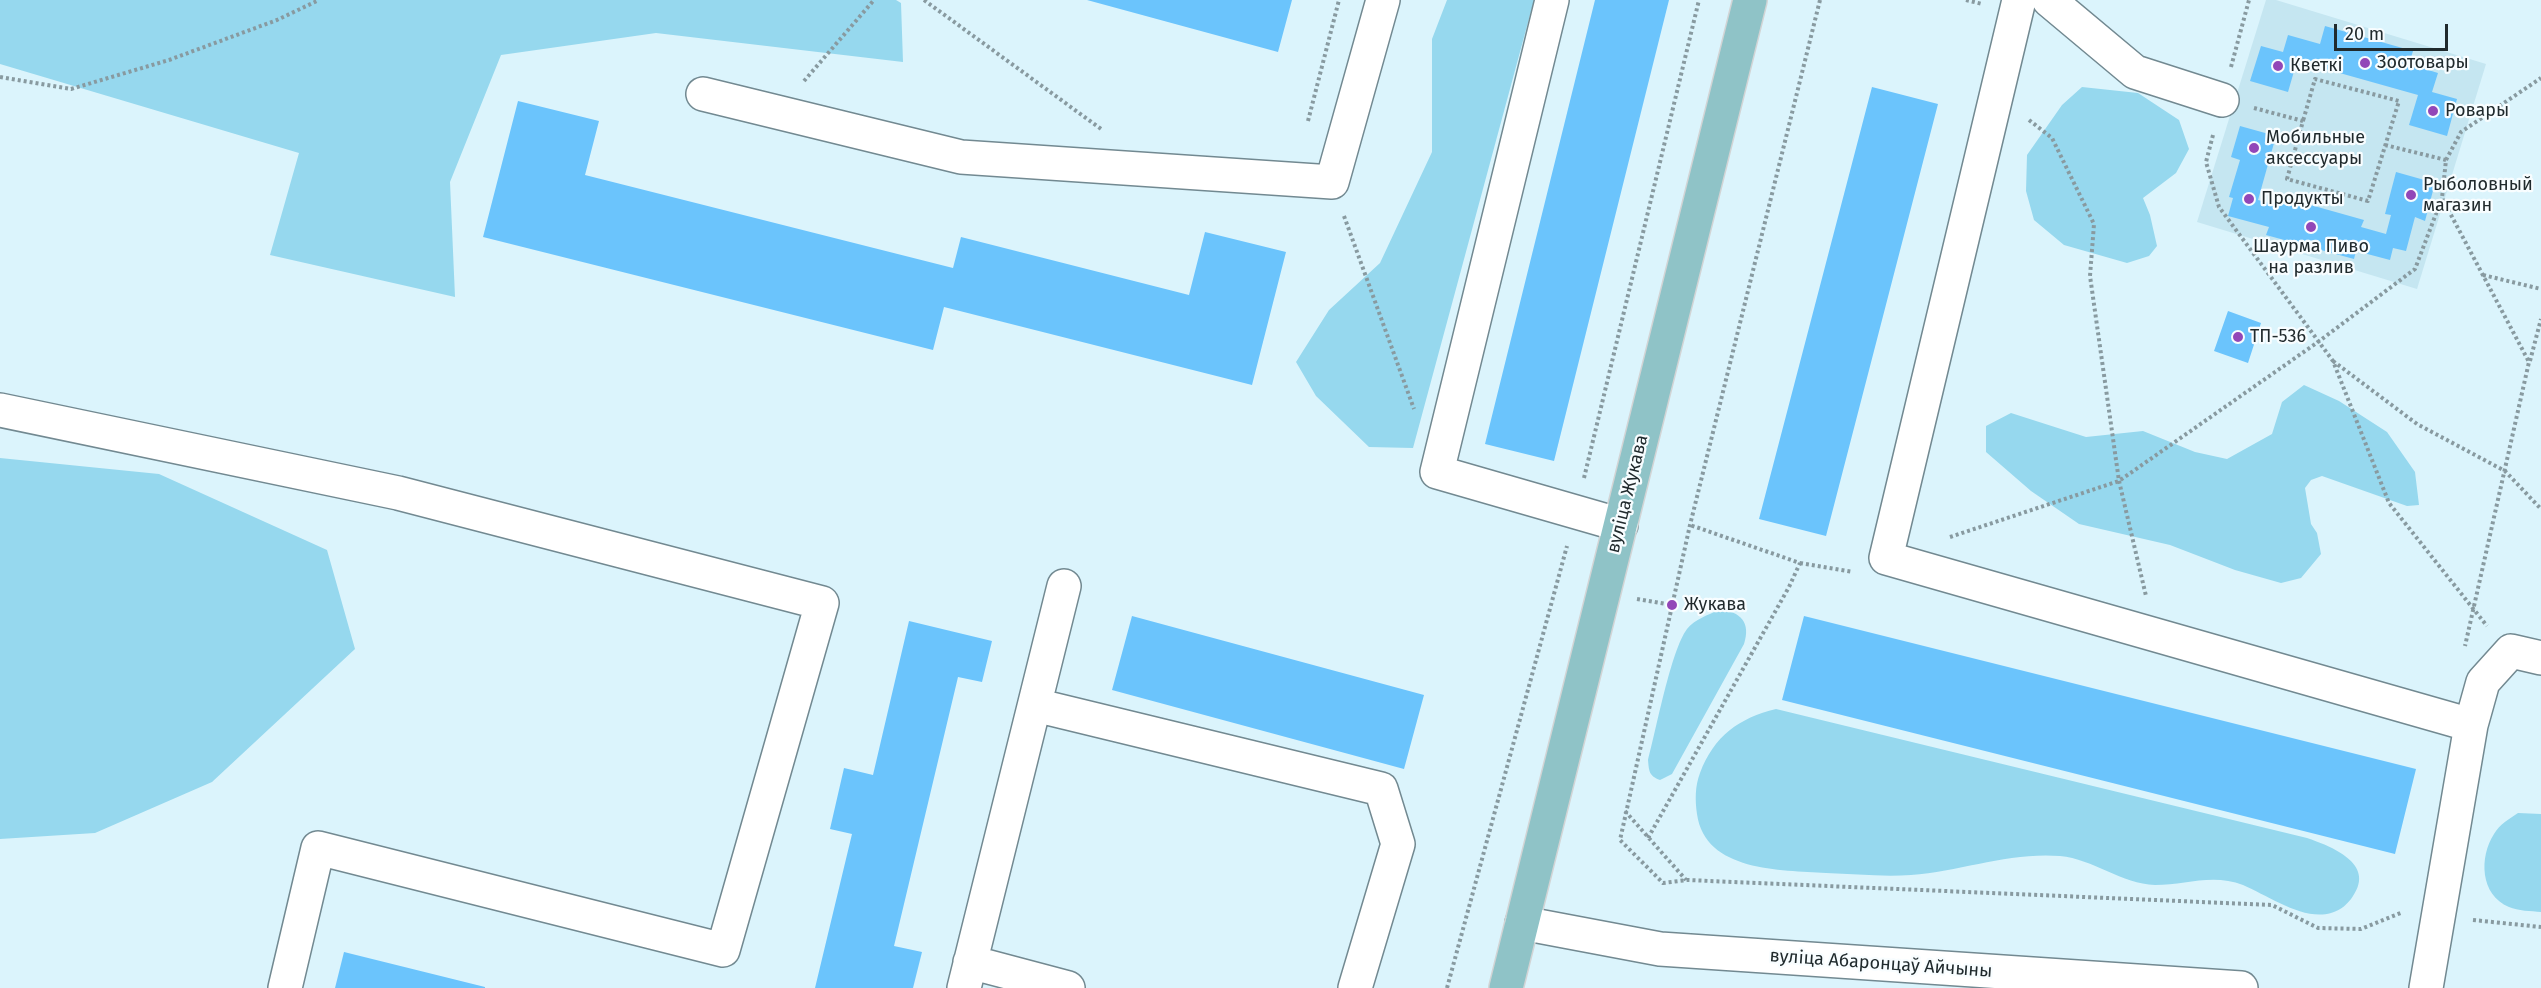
<!DOCTYPE html>
<html>
<head>
<meta charset="utf-8">
<style>
  body { margin:0 }
  #map { position:relative; width:2541px; height:988px; overflow:hidden; background:#dbf4fc; font-family:"Fira Sans",sans-serif }
  canvas { display:block }
  .scale { position:absolute; left:2334px; top:24px; width:114px; height:27px; box-sizing:border-box; border:3px solid #202a2d; border-top:0; padding-left:8px; font-size:18px; line-height:21px; white-space:nowrap; color:#202a2d; -webkit-text-stroke:4px #f8fdff; paint-order:stroke }
</style>
</head>
<body>
<div id="map">
<canvas width="2541" height="988"></canvas>
<div class="scale">20 m</div>
</div>
<script>
const context = document.querySelector('canvas').getContext('2d');
context.lineJoin = 'round';
function fill(path, color) { context.fillStyle = color; context.fill(path, 'evenodd'); }
function stroke(path, color, width, dash) { context.strokeStyle = color; context.lineWidth = width; context.lineCap = dash ? 'butt' : 'round'; context.setLineDash(dash || []); context.stroke(path); }
function write(font, color, halo, rows, align = 'center') {
  context.font = font + ' "Fira Sans",sans-serif'; context.lineWidth = 4.5; context.setLineDash([]); context.textBaseline = 'middle'; context.strokeStyle = halo; context.fillStyle = color; for (const [text, x, y, turn = 0] of rows) {
    context.save(); context.translate(x, y); context.rotate((+turn || 0) * Math.PI / 180); context.textAlign = isNaN(turn) ? turn : align; if (halo) context.strokeText(text, 0, 0); context.fillText(text, 0, 0); context.restore();
  }
}
const built = new Path2D(`
  M2266,0H2276L2486,64L2417,289L2197,222Z`);
const green = new Path2D(`
  M0,0H896L901,3L903,62L656,33L501,55L450,182L455,297L270,255L299,153L0,64Z
  M1447,0H1534L1413,448L1369,447L1316,396L1296,362L1329,310L1380,263L1432,152V39Z
  M2082,87L2138,93L2179,120L2189,149L2176,173L2143,198L2150,215L2157,246L2149,256L2127,263L2064,245L2034,220L2026,191L2027,155L2062,105Z
  M2304,385L2339,401L2387,432L2415,472L2419,505L2407,506L2322,476L2311,480L2305,488L2311,524L2317,533L2321,554L2301,578L2281,583L2235,570L2170,545L2079,524L2031,491L1986,452V426L2011,413L2086,437L2143,431L2195,452L2227,459L2272,434L2282,402Z
  M0,458L159,474L327,550L355,649L212,782L95,833L0,839Z
  M1719,610C1741,611 1751,623 1744,644L1672,774L1660,780C1649,776 1649,771 1648,760C1656,731 1671,650 1687,629C1695,619 1708,615 1719,610Z
  M1776,709L2307,838C2330,846 2376,863 2353,896C2348,904 2341,910 2331,913C2303,921 2269,896 2243,885C2213,873 2185,885 2155,885C2122,884 2093,859 2060,856C2009,852 1962,871 1911,875C1883,877 1854,874 1826,873C1781,870 1705,872 1697,814C1695,800 1695,786 1700,773C1714,736 1739,718 1776,709Z
  M2518,813L2541,814V912C2531,911 2518,911 2509,907C2480,895 2479,857 2494,834C2500,824 2509,819 2518,813Z`);
const building = new Path2D(`
  M1087,0H1292L1278,52Z
  M1595,0H1669L1554,461L1485,444Z
  M2325,26L2413,51L2409,64L2438,73L2432,92L2457,99L2447,136L2409,125L2418,95L2297,61L2288,92L2250,81L2261,46L2283,52L2288,35L2320,44Z
  M1872,87L1938,104L1826,536L1759,519Z
  M518,101L599,121L585,175L953,268L961,237L1189,295L1205,232L1286,252L1252,385L944,307L933,350L483,237Z
  M2240,126L2276,136L2258,200L2273,204L2275,195L2364,220L2361,227L2386,234L2391,215L2385,214L2396,172L2435,183L2425,221L2415,217L2406,251L2393,248L2390,260L2356,251L2354,259L2266,235L2269,227L2228,216L2233,198L2229,197L2240,160L2231,157Z
  M2228,311L2261,323L2248,363L2214,351Z
  M1132,616L1424,695L1404,769L1112,690Z
  M1804,616L2416,769L2395,854L1782,700Z
  M909,621L992,641L982,682L958,677L894,946L922,952L913,988H815L852,834L830,829L844,768L873,775Z
  M344,952L485,987V988H335Z`);
const path = new Path2D(`
  M924,0L1101,129
  M1820,0L1690,525L1620,840L1663,883L1687,880L2272,905L2318,928L2361,929L2403,912
  M1966,0L1982,4
  M2231,67L2249,0
  M0,77L71,89L169,60L277,20L319,0
  M804,81L874,0
  M2254,108L2303,121L2287,179L2368,201L2399,101L2315,79L2303,121
  M2029,120L2052,138L2094,224L2090,276L2119,481L2146,596
  M1308,121L1339,0
  M2213,135L2206,162L2219,207L2333,361L2389,503L2487,626
  M2385,145L2446,160L2442,198L2529,362L2465,646
  M2446,160L2461,132L2541,78
  M1344,216L1414,409
  M2483,275L2541,289
  M2333,361L2417,424L2505,471L2541,509
  M2530,361L2541,319
  M1584,478L1699,0
  M1950,537L2119,481L2318,342L2415,269L2442,198
  M1800,563L1853,572
  M1637,599L1672,605
  M1625,811L1686,880
  M1648,838L1789,587L1800,563L1690,525
  M2473,920L2541,927
  M1447,988L1567,546`);
const minor = new Path2D(`
  M1552,0L1437,472L1621,525
  M2019,0L1886,558L2471,725
  M2049,0L2135,72L2222,100
  M703,94L961,157L1332,182L1383,0
  M0,410L398,493L822,603L723,950L318,848L285,988
  M1035,705L1381,789L1398,844L1355,988
  M1522,923L1660,949L2241,988
  M970,962L1068,988
  M964,988L1064,586
  M2426,988L2471,725L2483,682L2511,651L2541,658`);
const major = new Path2D(`
  M1506,988L1750,0`);
const markers = [
  [2365,63,6,"#9247b8"],
  [2278,66,6,"#9247b8"],
  [2433,111,6,"#9247b8"],
  [2254,148,6,"#9247b8"],
  [2411,195,6,"#9247b8"],
  [2249,199,6,"#9247b8"],
  [2311,227,6,"#9247b8"],
  [2238,337,6,"#9247b8"],
  [1672,605,6,"#9247b8"]
];
const poiNames = [
  ["Зоотовары",2377,63],
  ["Кветкі",2290,66],
  ["Ровары",2445,111],
  ["Мобильные",2266,138],
  ["аксессуары",2266,159],
  ["Рыболовный",2423,185],
  ["магазин",2423,206],
  ["Продукты",2261,199],
  ["Шаурма Пиво",2311,247,"center"],
  ["на разлив",2311,268,"center"],
  ["ТП-536",2250,337],
  ["Жукава",1684,605]
];
const streetNames = [
  ["вуліца Жукава",1628,494,-76],
  ["вуліца Абаронцаў Айчыны",1881,964,4]
];
fill(built, '#c5e6f1');
fill(green, '#96d8ee');
fill(building, '#6bc4fc');
stroke(minor, '#728991', 36);
stroke(major, '#d2d4d5', 36);
stroke(path, '#889aa0', 4, [3, 3]);
stroke(minor, '#fff', 33);
stroke(major, '#8fc3c7', 33);
for (const [x, y, r, color] of markers) { const dot = new Path2D(); dot.arc(x, y, r, 0, 2 * Math.PI); context.fillStyle = color; context.fill(dot); stroke(dot, '#f8fdff', 2); }
write('18px', '#202a2d', '#f8fdff', poiNames, 'left');
write('18px', '#202a2d', '#f8fdff', streetNames);
</script>
</body>
</html>
